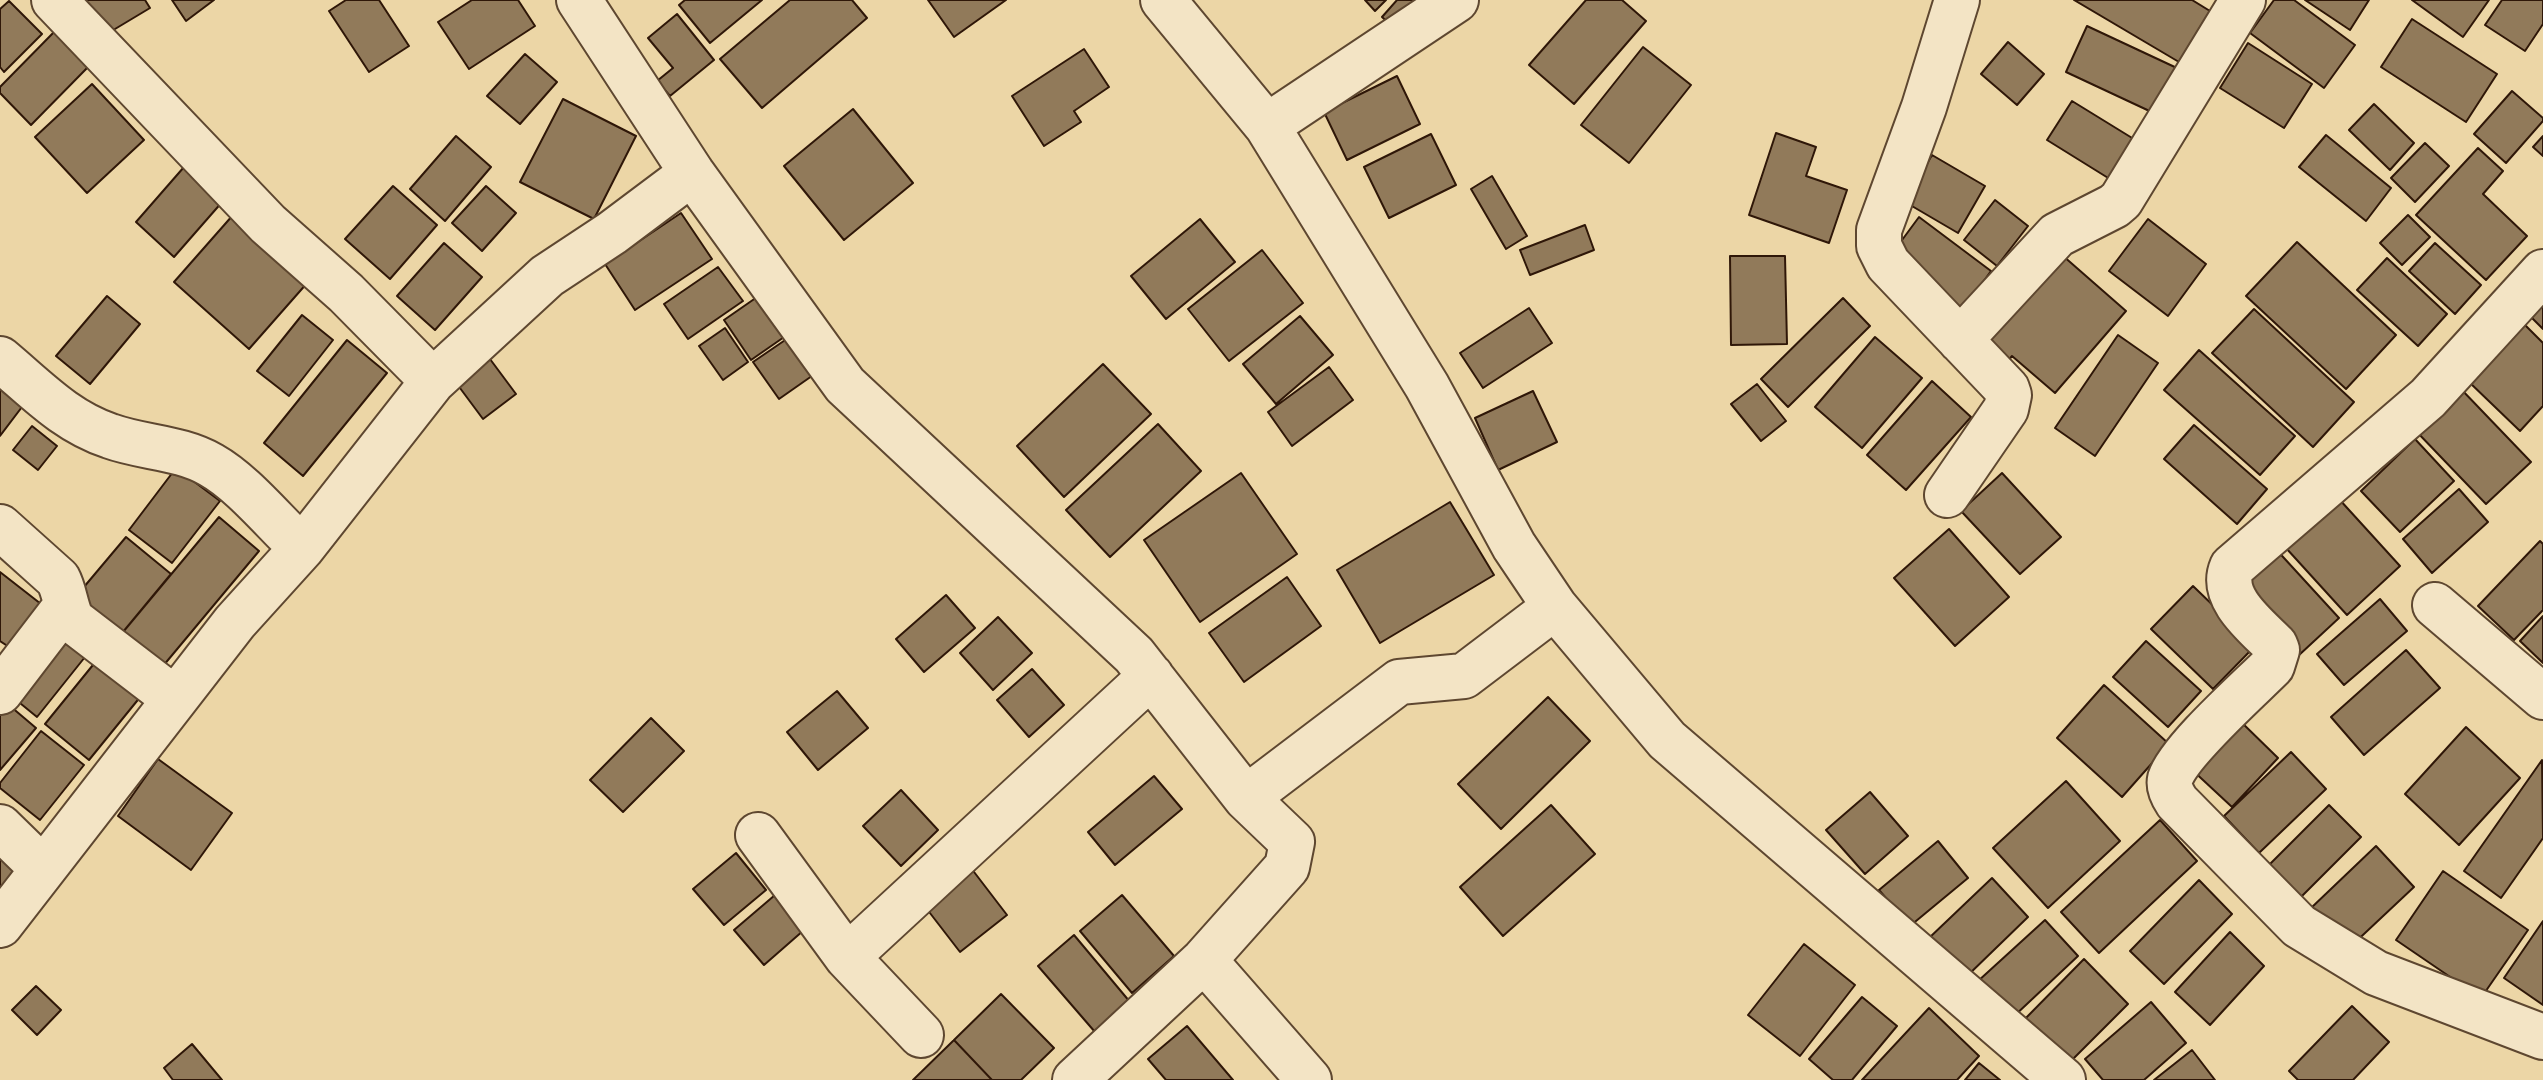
<!DOCTYPE html>
<html>
<head>
<meta charset="utf-8">
<style>
  body { margin:0 }
  canvas { display:block; background:#ecd6a6 }
</style>
</head>
<body>
<canvas width="2543" height="1080"></canvas>
<script>
const context = document.querySelector('canvas').getContext('2d');
context.lineJoin = 'round';
function fill(path, color) { context.fillStyle = color; context.fill(path, 'evenodd'); }
function stroke(path, color, width, dash) { context.strokeStyle = color; context.lineWidth = width; context.lineCap = dash ? 'butt' : 'round'; context.setLineDash(dash || []); context.stroke(path); }
const building = new Path2D(`
  M83,0H145L150,8L105,35Z
  M172,0H214L186,21Z
  M346,0H379L409,46L369,72L329,11Z
  M472,0H518L535,26L469,69L438,22Z
  M685,0H762L710,43L679,5Z
  M790,0H852L867,18L762,108L720,59Z
  M928,0H1006L954,37Z
  M1365,0H1386L1375,11Z
  M1397,0H1423L1395,29L1382,17Z
  M1586,0H1622L1646,21L1574,104L1529,65Z
  M2074,0H2192L2210,11L2179,62Z
  M2274,0H2294L2355,45L2324,88L2250,33Z
  M2305,0H2369L2350,30Z
  M2412,0H2489L2463,37Z
  M2502,0H2543V24L2525,51L2485,25Z
  M9,1L42,34L4,72L0,67V9Z
  M677,14L714,60L670,96L657,81L673,68L648,38Z
  M2412,19L2497,74L2466,122L2381,67Z
  M2087,26L2179,69L2158,115L2066,72Z
  M55,31L90,65L31,125L0,93V87Z
  M2008,42L2044,74L2017,105L1981,74Z
  M2248,43L2312,84L2284,128L2220,88Z
  M1643,47L1691,85L1629,163L1581,125Z
  M1084,49L1109,87L1074,111L1081,122L1044,146L1012,96Z
  M525,54L557,82L520,124L487,96Z
  M1397,76L1420,124L1347,160L1324,112Z
  M92,84L144,140L87,193L35,137Z
  M2512,91L2543,118V121L2506,163L2474,134Z
  M563,99L636,136L594,219L520,182Z
  M2072,101L2137,141L2113,181L2047,140Z
  M2374,104L2414,143L2390,170L2349,130Z
  M853,109L913,183L844,240L784,166Z
  M1776,133L1816,147L1806,176L1847,190L1829,243L1749,215Z
  M1431,134L1456,185L1389,218L1364,167Z
  M2326,135L2391,188L2366,221L2299,167Z
  M456,136L491,167L445,221L410,189Z
  M2543,136V156L2533,147Z
  M2425,143L2449,166L2415,202L2391,178Z
  M2478,148L2503,171L2483,194L2527,236L2486,280L2416,215Z
  M1932,155L1985,186L1958,233L1905,202Z
  M184,167L223,201L174,257L136,222Z
  M1492,176L1527,236L1506,249L1471,189Z
  M393,186L437,225L390,279L345,239Z
  M486,186L516,213L482,251L452,223Z
  M1995,200L2028,226L1997,266L1964,240Z
  M681,213L712,259L635,310L605,264Z
  M233,215L308,282L249,349L174,282Z
  M2408,215L2430,237L2402,265L2380,243Z
  M1919,217L1991,271L1963,310L1891,255Z
  M1200,219L1235,262L1166,319L1131,276Z
  M2148,219L2206,264L2168,316L2109,271Z
  M1585,225L1594,250L1530,275L1520,250Z
  M2297,242L2396,335L2346,389L2246,296Z
  M444,243L482,277L435,330L397,296Z
  M2435,243L2481,285L2455,314L2409,271Z
  M1262,250L1303,303L1229,361L1188,309Z
  M2062,255L2126,311L2055,393L2012,356L1998,373L1977,354Z
  M1730,256H1785L1787,344L1731,345Z
  M2387,258L2447,314L2418,346L2357,290Z
  M718,267L743,301L688,339L664,304Z
  M2543,290V329L2524,310Z
  M760,295L787,335L751,360L724,320Z
  M107,296L140,324L90,384L56,356Z
  M1843,298L1870,326L1788,407L1761,379Z
  M1529,308L1552,343L1483,388L1460,353Z
  M2254,309L2354,402L2313,447L2212,353Z
  M302,315L333,340L289,396L257,371Z
  M1300,316L1333,355L1276,404L1243,364Z
  M2524,324L2543,343V406L2520,431L2468,381Z
  M725,328L748,362L723,380L699,346Z
  M794,334L819,371L779,399L753,362Z
  M2118,335L2158,363L2095,456L2055,428Z
  M1875,337L1922,378L1862,448L1815,407Z
  M347,340L387,373L303,476L264,443Z
  M2199,350L2295,436L2260,475L2164,390Z
  M487,355L516,394L483,419L454,380Z
  M1103,364L1151,414L1064,497L1017,446Z
  M1329,367L1353,400L1292,446L1268,412Z
  M0,377L28,399L0,436Z
  M1932,381L1971,417L1906,490L1867,455Z
  M1757,384L1786,421L1761,441L1731,404Z
  M2460,388L2531,462L2486,504L2415,430Z
  M1533,391L1557,442L1498,470L1475,418Z
  M1158,424L1201,471L1110,557L1066,510Z
  M2194,425L2267,489L2237,524L2164,459Z
  M32,426L57,446L38,470L13,450Z
  M2415,439L2454,481L2400,532L2361,491Z
  M176,468L220,501L172,563L129,530Z
  M1241,473L1297,554L1200,622L1144,540Z
  M2002,473L2061,537L2020,574L1961,511Z
  M2459,489L2488,522L2432,573L2403,539Z
  M2339,499L2400,566L2347,615L2286,548Z
  M1450,502L1494,575L1380,643L1337,570Z
  M219,517L259,551L158,672L118,638Z
  M1949,529L2009,597L1955,646L1894,578Z
  M126,537L171,574L118,638L73,600Z
  M2540,541L2543,544V610L2514,640L2478,606Z
  M2273,546L2339,618L2298,656L2232,584Z
  M0,572L41,604L9,647L0,641Z
  M1287,577L1321,626L1244,682L1209,633Z
  M2193,586L2255,646L2213,689L2151,629Z
  M946,595L975,628L924,672L896,639Z
  M2380,599L2407,631L2344,685L2317,654Z
  M2543,616V663L2520,641Z
  M998,617L1032,653L993,690L960,653Z
  M52,630L85,657L37,717L4,690Z
  M2146,641L2201,691L2168,727L2113,677Z
  M2406,650L2440,688L2364,755L2331,717Z
  M97,660L141,696L89,760L45,724Z
  M1032,669L1064,705L1029,737L997,700Z
  M2104,685L2169,744L2122,797L2057,738Z
  M837,691L868,728L818,770L787,732Z
  M1548,697L1590,741L1501,829L1458,784Z
  M3,700L36,728L0,770V704Z
  M2236,717L2278,758L2232,807L2189,767Z
  M651,718L684,751L623,812L590,780Z
  M2466,727L2520,778L2459,845L2405,794Z
  M41,731L84,765L40,820L0,788V783Z
  M2291,752L2326,789L2259,853L2224,816Z
  M158,759L232,813L191,870L118,816Z
  M2542,760L2543,838L2501,898L2464,871Z
  M1154,776L1182,809L1115,865L1088,832Z
  M2066,781L2120,841L2048,908L1993,848Z
  M901,790L938,830L901,866L863,826Z
  M1870,792L1908,836L1865,874L1826,830Z
  M1551,805L1595,854L1503,936L1460,887Z
  M2329,805L2361,837L2300,898L2268,866Z
  M2160,820L2197,861L2099,953L2061,912Z
  M0,841L25,862L0,893Z
  M1938,841L1968,878L1910,926L1879,890Z
  M2376,846L2414,887L2348,949L2310,909Z
  M736,853L766,890L724,925L693,889Z
  M971,868L1007,915L960,952L923,904Z
  M2443,871L2528,930L2481,998L2396,940Z
  M1992,878L2028,917L1964,979L1928,939Z
  M2199,880L2232,914L2164,984L2130,951Z
  M775,895L804,930L764,965L734,930Z
  M1122,895L1174,956L1132,993L1080,931Z
  M2045,920L2078,956L2011,1019L1977,982Z
  M2543,921V1005L2504,978Z
  M2230,932L2264,966L2210,1025L2175,992Z
  M1074,935L1130,1002L1095,1032L1038,966Z
  M1804,944L1855,985L1800,1056L1748,1015Z
  M2084,959L2128,1004L2063,1069L2020,1024Z
  M36,986L61,1010L37,1035L12,1010Z
  M1001,994L1054,1048L1021,1080H992L954,1040Z
  M1862,997L1897,1026L1852,1080H1833L1809,1059Z
  M2151,1002L2186,1043L2144,1080H2103L2085,1059Z
  M2352,1006L2389,1042L2353,1080H2298L2289,1071Z
  M1929,1008L1979,1056L1957,1080H1862Z
  M1187,1026L1233,1080H1166L1148,1059Z
  M954,1040L992,1080H913Z
  M192,1044L222,1080H173L164,1068Z
  M2192,1050L2215,1080H2154Z
  M1979,1063L2000,1080H1965Z`);
const street = new Path2D(`
  M54,0L268,224L346,293L433,381
  M579,0L692,173L845,385L1134,655L1246,798L1292,842L1287,867L1204,960L1075,1080
  M1163,0L1267,126L1427,386L1514,546L1555,607L1667,740L2063,1080
  M1267,126L1456,0
  M2543,272L2428,398L2232,567C2219,597 2255,625 2275,645L2277,650L2272,666C2248,690 2179,751 2170,779C2168,787 2173,796 2177,802L2299,926L2376,973L2543,1037
  M1960,340L2057,235L2114,206L2121,200L2243,0
  M0,359C36,389 65,421 110,436C143,448 180,447 211,465C243,483 274,522 302,548
  M1947,495L2006,409L2009,395L2007,389L1888,264L1879,246V230L1924,107L1957,0
  M0,527L58,579C65,592 65,606 72,620L175,699
  M2435,605L2543,697
  M0,692L65,607
  M1246,798L1399,682L1464,676L1555,607
  M0,827L43,869
  M758,835L847,957L921,1035
  M0,925L235,622L302,548L433,381L547,276L612,233L692,173
  M847,957L1151,676
  M1204,960L1309,1080`);
fill(building, '#917a5a');
stroke(building, '#2f1708', 2);
stroke(street, '#5e4730', 48);
stroke(street, '#f3e4c5', 44);
</script>
</body>
</html>
